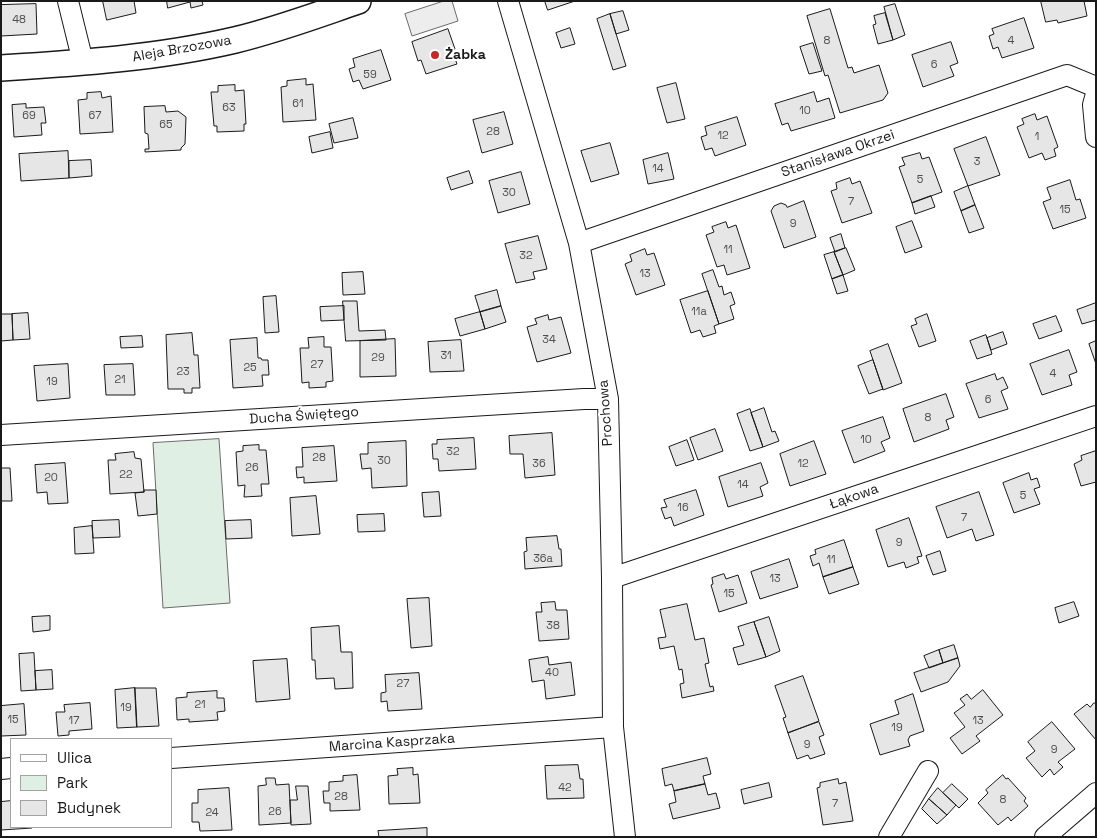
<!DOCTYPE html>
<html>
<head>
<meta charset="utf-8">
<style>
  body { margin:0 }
  #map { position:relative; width:1097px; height:838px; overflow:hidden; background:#fff; font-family:"Space Grotesk",sans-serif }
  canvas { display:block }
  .frame { position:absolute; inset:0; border:2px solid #1a1a1a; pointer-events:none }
  .legend { position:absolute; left:10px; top:738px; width:162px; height:90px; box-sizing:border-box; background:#fff; border:1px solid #a3a3a3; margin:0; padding:6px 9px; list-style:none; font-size:15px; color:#1a1a1a }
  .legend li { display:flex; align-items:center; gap:10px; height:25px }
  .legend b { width:25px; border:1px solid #a3a3a3 }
</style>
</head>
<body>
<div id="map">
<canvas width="1097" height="838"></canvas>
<div class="frame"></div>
<ul class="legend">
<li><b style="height:6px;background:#fff"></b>Ulica</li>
<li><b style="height:14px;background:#e0efe3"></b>Park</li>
<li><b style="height:14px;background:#e6e6e6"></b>Budynek</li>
</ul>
</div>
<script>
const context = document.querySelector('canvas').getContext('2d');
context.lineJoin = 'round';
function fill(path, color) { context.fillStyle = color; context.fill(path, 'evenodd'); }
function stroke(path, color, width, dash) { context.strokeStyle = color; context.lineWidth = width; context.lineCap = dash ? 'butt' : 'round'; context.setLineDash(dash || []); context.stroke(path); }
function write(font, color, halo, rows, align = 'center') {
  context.font = font + ' "Space Grotesk",sans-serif'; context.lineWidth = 4; context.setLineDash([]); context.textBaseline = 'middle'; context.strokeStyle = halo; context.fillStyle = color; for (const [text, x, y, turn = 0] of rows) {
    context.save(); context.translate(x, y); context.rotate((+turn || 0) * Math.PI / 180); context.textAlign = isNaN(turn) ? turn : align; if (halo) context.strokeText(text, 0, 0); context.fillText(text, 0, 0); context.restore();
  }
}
const green = new Path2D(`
  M219,439L230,603L163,608L153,443Z`);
const parking = new Path2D(`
  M444,1H452L458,21L412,36L405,14Z`);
const building = new Path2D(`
  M103,1H134L136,13L107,20Z
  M167,1H202L203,5L191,8L190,2L168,8Z
  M545,1H575L548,10Z
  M1041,1H1084L1087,16L1058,23L1057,20L1046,22Z
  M36,4L37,34L1,36V5Z
  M895,4L905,35L893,40L884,7Z
  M830,9L848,68L852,67L854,73L879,65L888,93L883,100L840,113L828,75L825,76L807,16Z
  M623,11L629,30L616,34L610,14Z
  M885,13L893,40L878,44L873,25L876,24L874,16Z
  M610,14L626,66L613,70L597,19Z
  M1024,18L1034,48L1002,58L998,47L993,49L989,36L994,34L992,29Z
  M570,28L575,44L561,48L556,33Z
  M448,29L455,49L452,50L457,64L426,74L421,60L418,61L412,42Z
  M951,42L958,63L950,66L954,76L923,87L912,55Z
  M813,43L822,71L809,74L800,47Z
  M381,50L391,80L363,89L359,80L353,82L349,69L355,67L353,59Z
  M306,79V85L313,84L316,120L283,122L281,87L287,86V81Z
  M676,83L685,119L667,123L657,88Z
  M235,85V91L244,90L246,124H244V131L217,132V126H214L211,92H218V86Z
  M101,92L102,98L111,96L113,132L80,134L78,100L87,99V93Z
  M814,92L817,102L829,98L835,118L791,131L788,123L782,125L775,104Z
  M26,104V108L44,107L46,123H41L42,135L14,137L12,105Z
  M165,106L166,112L178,111L186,117L185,144L181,148V150L145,152V149H149L148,134L145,133L144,107Z
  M504,112L513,144L482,153L473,120Z
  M1035,114L1037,120L1047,116L1058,147L1054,149L1056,156L1045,160L1042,153L1029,158L1017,127L1024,124L1022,119Z
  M737,117L746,145L715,156L712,148L705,150L701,137L707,135L705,127Z
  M353,118L358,138L334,143L329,124Z
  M330,132L333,148L312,153L309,137Z
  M986,137L1000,175L968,186L954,149Z
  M610,143L619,174L591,182L581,151Z
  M68,151L69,178L21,181L19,154Z
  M668,153L674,179L648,184L643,160Z
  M920,153L922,159L929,157L942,192L912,203L899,167L905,165L902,158Z
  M91,160L92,176L69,178V161Z
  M469,171L473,183L451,190L447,178Z
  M521,172L530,204L498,213L489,181Z
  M850,178L852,184L860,181L872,213L842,223L831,191L837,189L836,183Z
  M1070,180L1076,200L1080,199L1086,218L1053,229L1043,202L1051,199L1047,188Z
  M968,186L975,205L961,211L954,192Z
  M931,196L935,207L915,214L912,203Z
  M804,201L816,237L784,248L771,211L774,206L781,203L786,205L787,207Z
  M975,205L984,228L969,233L961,211Z
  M912,221L922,247L905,253L896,227Z
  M726,222L728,228L736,225L750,268L727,275L724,265L717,267L706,235L714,232L712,227Z
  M841,234L845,248L835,252L830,238Z
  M538,236L547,269L533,272L535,279L516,283L505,244Z
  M846,248L855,270L843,275L834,252Z
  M645,249L647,255L654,253L665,285L636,295L625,264L632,261L630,255Z
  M834,252L843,275L832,279L824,255Z
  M713,270L719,287L722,286L724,295L731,292L735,304L730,306L734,319L719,324L702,274Z
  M363,272L365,294L343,295L342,273Z
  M843,275L848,291L837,294L832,279Z
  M497,290L501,306L480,312L475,296Z
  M708,291L719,324L714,326L716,333L703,337L700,330L691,333L680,300Z
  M276,296L279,332L265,333L263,297Z
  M343,301H357L359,331L385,330L386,340L346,341Z
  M1096,303V320L1082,324L1077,310Z
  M344,306V320L321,321L320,307Z
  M501,306L506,322L485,329L480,312Z
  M480,312L485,329L460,336L455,319Z
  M28,313L30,339L13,340L12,314Z
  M1,314H12L13,340L1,341Z
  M927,314L936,341L919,347L911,326L917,324L915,319Z
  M548,315L549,320L561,317L571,353L537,362L527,327L537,324L535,319Z
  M1056,316L1062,331L1039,339L1033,324Z
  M1003,332L1007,344L991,350L987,338Z
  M192,333L194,355H198L200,388H192V393H184V389H168L166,335Z
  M986,335L992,354L977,359L970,341Z
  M142,336L143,347L121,348L120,337Z
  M324,337V347H331L333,381L326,382V387L309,388V382L302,383L300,348H309L308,338Z
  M257,338L258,358H261L262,360H268L269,375H262L263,386L233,388L230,340Z
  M395,339L396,376L360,377V341Z
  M461,340L464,371L430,372L428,342Z
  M1096,341V364L1089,344Z
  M888,344L902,383L883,390L870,351Z
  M1069,350L1077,372L1069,375L1072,385L1042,395L1030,364Z
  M873,360L883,389L869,394L858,366Z
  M68,364L70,398L37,401L34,366Z
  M133,364L135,395H106L104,365Z
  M995,374L997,380L1003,377L1008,388L1001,391L1008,409L979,418L966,384Z
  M946,394L954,417L946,420L949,429L914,442L903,409Z
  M764,408L772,432L775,431L779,441L763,447L751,413Z
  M750,409L763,447L750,451L737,414Z
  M883,417L890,438L881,442L885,451L854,463L842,431Z
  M715,429L723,451L698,460L690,438Z
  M552,433L555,475L525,478L523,454H510L509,436Z
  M474,438L476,469L439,471L438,459H433L432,444H437V440Z
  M687,440L694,460L676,466L669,447Z
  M406,441L407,486L372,488L371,468L362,469L360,454H368V443Z
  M814,441L826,474L790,486L780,454Z
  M259,445V450H266L269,484H261L262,496L244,497L245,485L238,486L236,452L243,451V446Z
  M334,446L337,481L304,483V477L297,478L296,467H303L302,448Z
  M1096,451V482L1081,486L1074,464L1082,460L1081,456Z
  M134,452L135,458L141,459L144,492L110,494L108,460H116L115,454Z
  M65,463L68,503L48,504L47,492L37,493L35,465Z
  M761,463L768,483L760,487L763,496L728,507L719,477Z
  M1,468H10L12,501H1Z
  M1029,473L1031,480L1037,478L1040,487L1034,489L1040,504L1014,513L1003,483Z
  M144,490H156L157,514L138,516L135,493L144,492Z
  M696,490L704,515L674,526L671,517L665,519L661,508L667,507L664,500Z
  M439,492L441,516L424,517L422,493Z
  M979,492L994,535L976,541L972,529L947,538L936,507Z
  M316,496L320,534L292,536L290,498Z
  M384,514L385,531L358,532L357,515Z
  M909,518L922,556L917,557L919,563L906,568L904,562L888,567L876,530Z
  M119,520L120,537L93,538L92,521Z
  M251,520L252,538L226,539L225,521Z
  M92,526L94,553L75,554L74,528Z
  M557,536L559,549H561L562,566L525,569L524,552L527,551L526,538Z
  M844,540L853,567L823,577L819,563L813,566L810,556L816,554L815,550Z
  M940,551L946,571L933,575L926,556Z
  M789,559L798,587L760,599L751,572Z
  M853,567L859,584L829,594L823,577Z
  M724,574L726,579L738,575L747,603L719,612L711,585L713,584L712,578Z
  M429,598L432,646L411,648L407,599Z
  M555,602L556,610H567L569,639L539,641L536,612H542L541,603Z
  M1074,602L1079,616L1059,623L1055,608Z
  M687,604L695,640L704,638L709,663L705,664L710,687L713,686L714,691L682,698L680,684L684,683L682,669L679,670L674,646L660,649L658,638L666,637L660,610Z
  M50,616V630L33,632L32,617Z
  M769,617L780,651L766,657L754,622Z
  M754,622L766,657L738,665L733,648L744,645L738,627Z
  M339,626L341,652H352L353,688L335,689L334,678L316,679L315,660H312L311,628Z
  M954,645L958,658L943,663L939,650Z
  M939,650L943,663L929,668L924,656Z
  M34,653L36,690L21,691L19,654Z
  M548,657L549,665L571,662L575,695L546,699L544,680L532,682L529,660Z
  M958,658L960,666L948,682L921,692L914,673Z
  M287,659L290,699L256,702L253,661Z
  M52,670L53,689L36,690L35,671Z
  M419,673L422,709L388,711L387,701L381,702V693L386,692L385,675Z
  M803,676L819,721L788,733L783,718L786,717L775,686Z
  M135,688H156L159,726L137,727Z
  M135,688L137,727L117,728L115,690Z
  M983,690L1003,715L976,736L980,741L962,754L950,738L965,727L954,713L965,705L960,699L967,694L971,699Z
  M217,691V698H224L225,711L217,712L218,720L189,722V719L177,720L176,698L187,697V693Z
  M913,694L924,731L910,736L908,740L910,746L880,755L870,724L899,714L895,701Z
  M90,703L92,729L69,731V735L58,736L56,712H65L64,705Z
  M1094,703H1096V740L1074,714L1087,704L1090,707Z
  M24,704L26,735L1,736V706Z
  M819,722L824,735L819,737L825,754L810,759L808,755L797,759L788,733Z
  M1052,722L1075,749L1058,762L1063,767L1054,775L1050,769L1042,777L1026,758L1035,751L1028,742Z
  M707,758L711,774L703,776L705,784L674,791L672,784L665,786L662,769Z
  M578,765L580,779H583L584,798L547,799L545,766Z
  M413,768V775L418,774L420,803L389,804L388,776L398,775L397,769Z
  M357,775L360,810L330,811V803H324L323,791H329V782L343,781V776Z
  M1003,775L1006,779L1008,778L1026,798L1024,801L1028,806L1011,821L1008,817L998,825L978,803L988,793L986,790Z
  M266,778H275L276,785L289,784L291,823L259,825L258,786L266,785Z
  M838,779L839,784L846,782L853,821L823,825L817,788L820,787V783Z
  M769,783L772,797L744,804L741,790Z
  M705,784L708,795L716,793L720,808L673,819L669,804L676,802L674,791Z
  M952,784L968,799L959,808L943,793Z
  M296,786H308L311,824L291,825L290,800H297Z
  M229,788L232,830L200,831L199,822H192V803H198V790Z
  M938,788L956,805L947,815L929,799Z
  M929,799L947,815L937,824L922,809Z
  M11,801V827H32V828L1,830V802Z
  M427,828V837H379L378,831Z`);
const minor = new Path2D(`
  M68,1L83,62
  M508,1L579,243L608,399L612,578L613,727L625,837
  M1096,94L1093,105L1096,137
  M579,243L1067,75L1096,87
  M1,435L584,399H608
  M612,578L1096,416
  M171,758L613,727
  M1,769L11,768
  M889,837L928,771
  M1045,837L1096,793`);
const tertiary = new Path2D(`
  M1,68C80,63 158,58 235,40C277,30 317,15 358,1`);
const markers = [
  [435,55,5,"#c62828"]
];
const numberNames = [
  ["48",19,20],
  ["8",827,41],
  ["4",1011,41],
  ["6",934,65],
  ["59",370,75],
  ["61",298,104],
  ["63",229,108],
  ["10",805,111],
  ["69",29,116],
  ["67",95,116],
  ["65",166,125],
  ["28",493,132],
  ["12",723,136],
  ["1",1037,137],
  ["3",977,162],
  ["14",658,169],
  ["5",920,180],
  ["30",509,193],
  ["7",851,202],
  ["15",1065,210],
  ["9",793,224],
  ["11",728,250],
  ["32",526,256],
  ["13",645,274],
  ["11a",699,312],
  ["34",549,340],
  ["31",446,356],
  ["29",378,358],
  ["27",317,365],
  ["25",250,368],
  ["23",183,372],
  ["4",1053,374],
  ["21",120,380],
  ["19",52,382],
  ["6",988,400],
  ["8",928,418],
  ["10",866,440],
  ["32",453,452],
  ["28",319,458],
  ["30",384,461],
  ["36",539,464],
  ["12",803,464],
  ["26",252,468],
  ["22",126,475],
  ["20",51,478],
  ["14",743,485],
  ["5",1023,496],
  ["16",683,508],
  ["7",964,518],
  ["9",899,543],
  ["36a",543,559],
  ["11",831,560],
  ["13",775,579],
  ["15",729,594],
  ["38",553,626],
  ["40",552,673],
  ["27",403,684],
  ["21",200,705],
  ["19",126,708],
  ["15",13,720],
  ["17",74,721],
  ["13",978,721],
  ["19",897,728],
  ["9",807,745],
  ["9",1054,750],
  ["42",565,788],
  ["28",341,797],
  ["8",1003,800],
  ["7",835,804],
  ["26",275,812],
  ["24",212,813]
];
const streetNames = [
  ["Aleja Brzozowa",182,49,-10],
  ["Stanisława Okrzei",838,154,-19],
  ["Prochowa",606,413,-94],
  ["Ducha Świętego",304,416,-4],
  ["Łąkowa",854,497,-19],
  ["Marcina Kasprzaka",392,743,-4]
];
const poiNames = [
  ["Żabka",445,55]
];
fill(green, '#e0efe3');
stroke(green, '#6a6a6a', 1);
fill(parking, '#ededed');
stroke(parking, '#6a6a6a', 1);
fill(building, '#e6e6e6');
stroke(building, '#1a1a1a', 1);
stroke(minor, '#1a1a1a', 22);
stroke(tertiary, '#1a1a1a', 28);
stroke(minor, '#fff', 20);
stroke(tertiary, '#fff', 25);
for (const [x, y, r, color] of markers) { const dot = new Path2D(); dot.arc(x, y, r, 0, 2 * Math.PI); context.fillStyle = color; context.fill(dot); stroke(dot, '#fff', 2); }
write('11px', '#4d4d4d', null, numberNames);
write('14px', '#1a1a1a', '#fff', streetNames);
write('bold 14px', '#1a1a1a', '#fff', poiNames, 'left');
</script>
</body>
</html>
